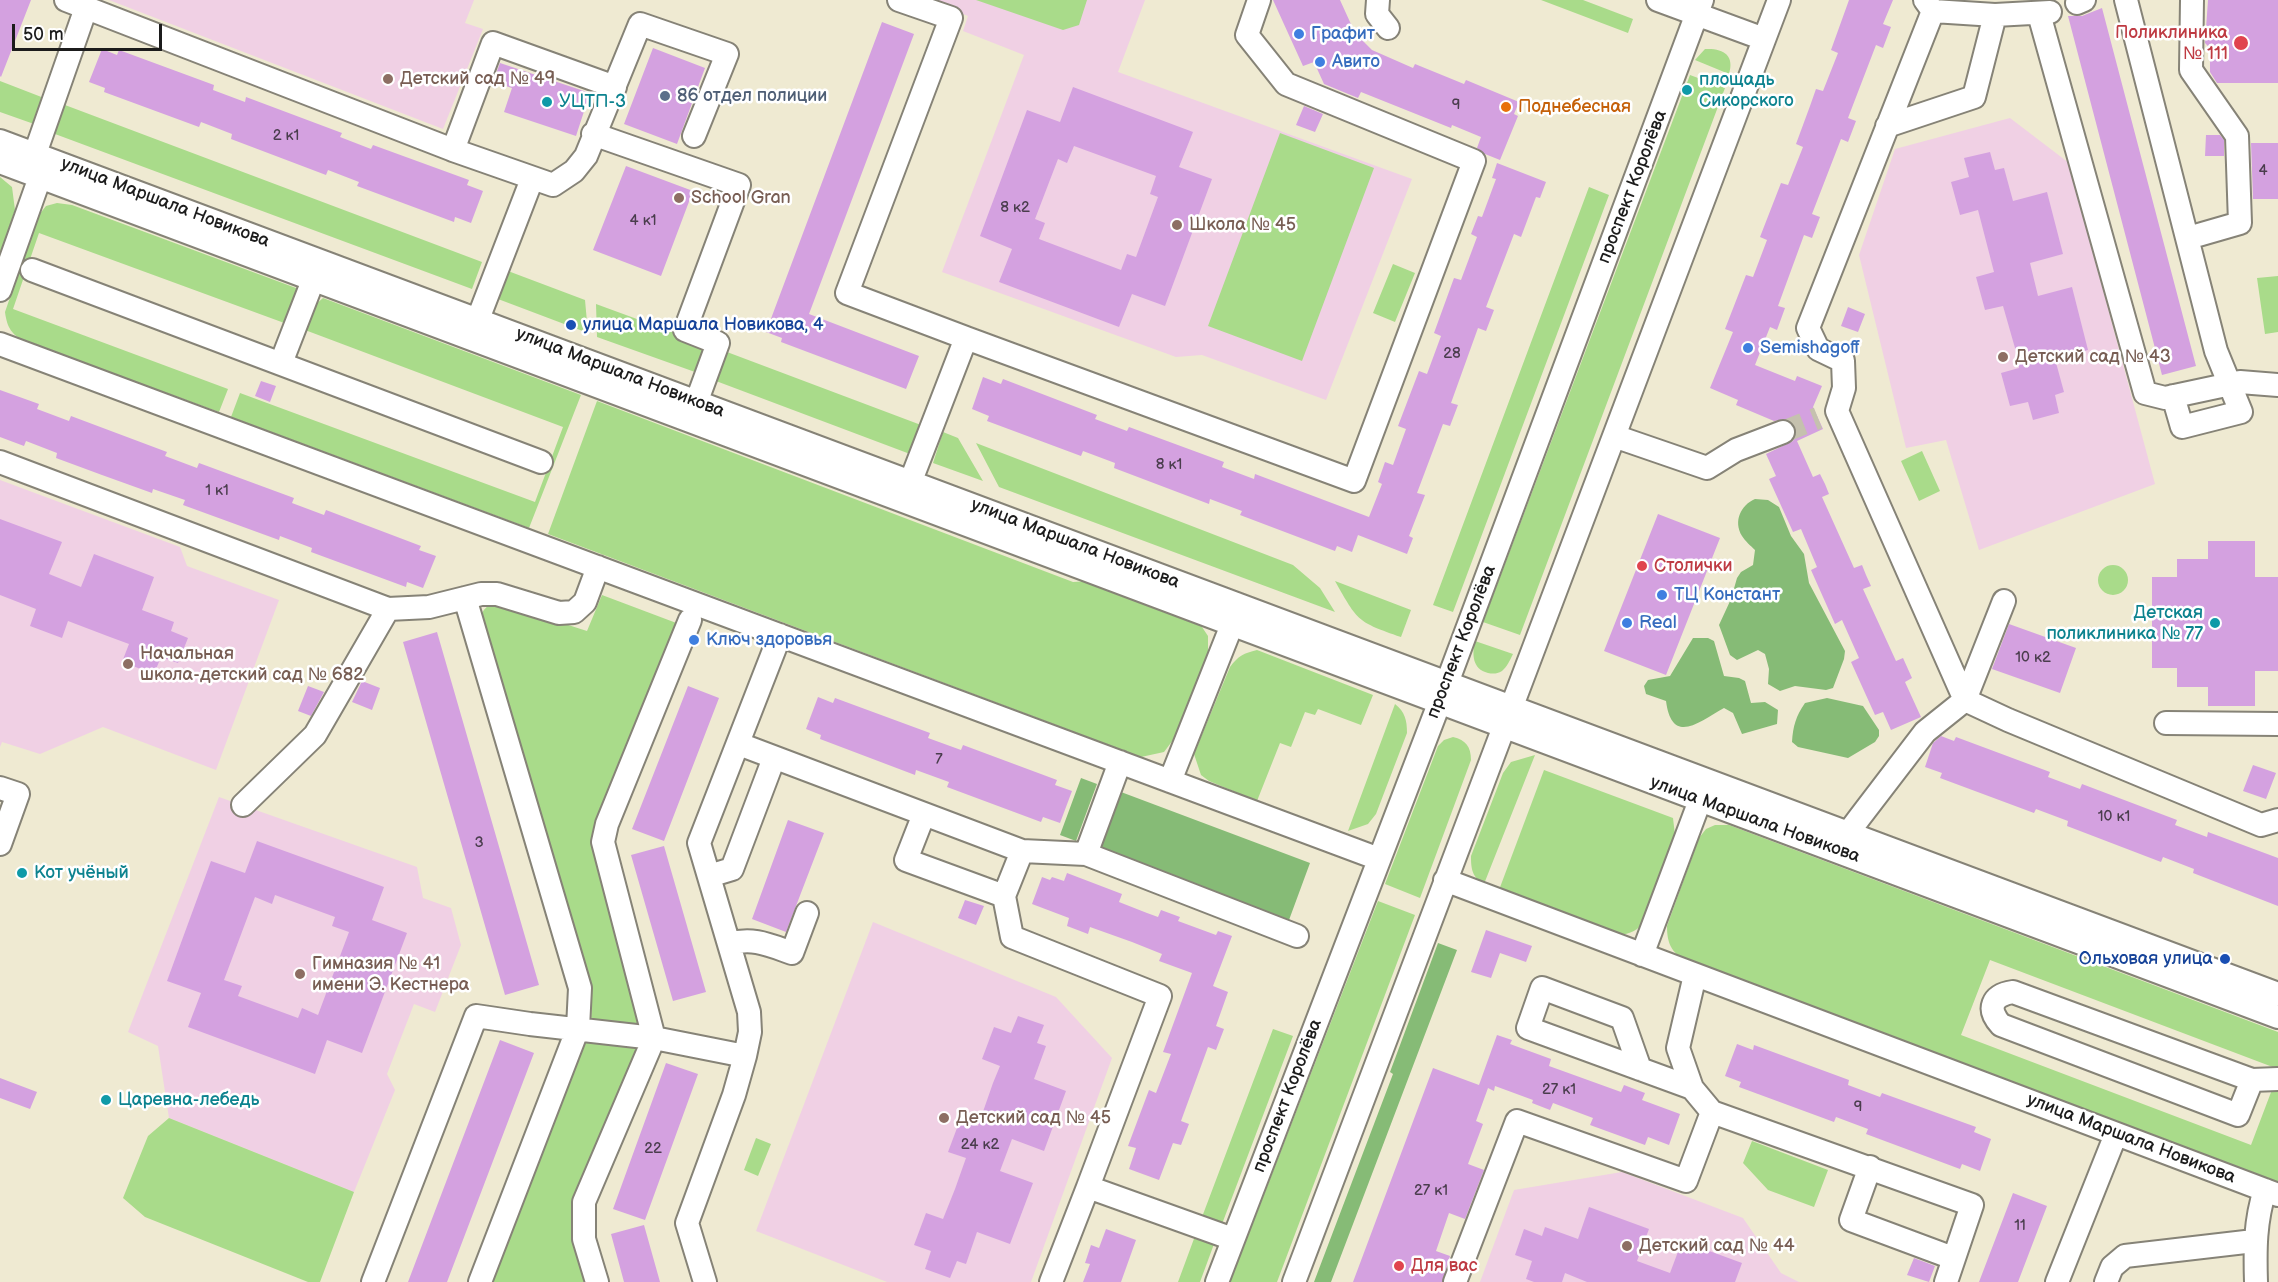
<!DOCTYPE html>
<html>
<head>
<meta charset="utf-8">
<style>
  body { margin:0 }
  #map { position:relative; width:2278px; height:1282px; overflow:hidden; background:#efead2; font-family:"Balsamiq Sans",sans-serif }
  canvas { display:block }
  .scale { position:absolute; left:12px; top:24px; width:150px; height:27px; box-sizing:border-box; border:3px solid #1c1c1c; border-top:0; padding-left:8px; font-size:18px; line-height:21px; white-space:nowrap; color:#1c1c1c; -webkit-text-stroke:4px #fff; paint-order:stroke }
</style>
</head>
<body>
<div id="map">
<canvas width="2278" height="1282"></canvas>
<div class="scale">50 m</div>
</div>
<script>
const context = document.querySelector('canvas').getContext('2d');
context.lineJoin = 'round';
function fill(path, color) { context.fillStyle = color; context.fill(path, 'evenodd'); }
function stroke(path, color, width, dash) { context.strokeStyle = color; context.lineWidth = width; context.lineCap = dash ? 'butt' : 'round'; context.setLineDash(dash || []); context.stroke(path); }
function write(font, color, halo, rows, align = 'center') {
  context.font = font + ' "Balsamiq Sans",sans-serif'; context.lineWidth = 5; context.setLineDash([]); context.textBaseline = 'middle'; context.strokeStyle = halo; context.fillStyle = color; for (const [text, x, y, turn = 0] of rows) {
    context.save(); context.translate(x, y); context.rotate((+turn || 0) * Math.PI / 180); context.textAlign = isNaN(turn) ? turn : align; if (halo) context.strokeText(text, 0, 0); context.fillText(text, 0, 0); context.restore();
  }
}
const built = new Path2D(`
  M109,0H474L465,23L483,29L443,129Z
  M938,0H1145L1118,72L1412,179L1326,400L1202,355L1176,357L942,272L1024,55L963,31L968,16L937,4Z
  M2010,118L2069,163L2155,484L1979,550L1946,440L1906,448L1859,255L1895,149Z
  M0,480L180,547L187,566L279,600L216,770L103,727L40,754L2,742L0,747Z
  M219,797L417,867L423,898L451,908L461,945L435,1012L414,1004L387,1074L395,1090L354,1192L169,1118L158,1046L128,1032Z
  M873,922L1056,997L1112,1058L1031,1282H887L756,1231Z
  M1622,1172L1743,1218L1781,1273L1799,1282H1480L1514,1190Z`);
const green = new Path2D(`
  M976,0H1087L1079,25L1063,30Z
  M1541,0H1583L1633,19L1628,33Z
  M1705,49C1723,48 1735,55 1729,74L1695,60Z
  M1690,75L1725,88L1520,635L1483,622Z
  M0,81L44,98L34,124L0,112Z
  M65,105L482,262L472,289L55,134Z
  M1280,133L1374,168L1302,361L1208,326Z
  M0,177L12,187L15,210L0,254Z
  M1589,187L1609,195L1453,612L1433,605Z
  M57,203L72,205L296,288L297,298L287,324L39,233L13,309L228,389L219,412L26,342C12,335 7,328 5,312L38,216L46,206Z
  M1393,264L1415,273L1395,322L1373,313Z
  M508,271L585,300L588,333L498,299Z
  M2278,276V332L2265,334L2257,278Z
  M323,298L581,395L529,528L231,417L240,393L535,502L563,427L305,330L315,305Z
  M596,304L705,344L695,372L597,337Z
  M727,352L921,425L910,454L716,381Z
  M597,401L1073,582L1090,581L1200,624L1208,636V657L1173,740L1164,752L1141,757L548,534Z
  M943,432L958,438L983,481L933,463Z
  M976,443L1293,565L1320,588L1335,612L999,487Z
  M1922,451L1940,491L1919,501L1901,461Z
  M2098 580a15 15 0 1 1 30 0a15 15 0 1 1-30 0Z
  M1335,581L1411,610L1401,637C1358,622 1358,622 1335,581Z
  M602,595L679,624L601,826L647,1035L578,1199L590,1282H491L591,1022L592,995L480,622C482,609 486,605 499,603L587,631Z
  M1475,641L1513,654C1510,660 1507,667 1502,671C1497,674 1493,674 1488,673C1472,669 1472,654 1475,641Z
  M1257,650L1373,695L1361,725L1318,709L1315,715L1305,712L1291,747L1280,743L1257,801L1209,781L1201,775L1194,754L1230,667C1238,656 1244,653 1257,650Z
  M1395,704C1405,712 1407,720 1407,733L1376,814L1368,824L1348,831Z
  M1453,737C1466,740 1471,747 1471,760L1420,898L1385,884L1438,746L1444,740Z
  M1535,755L1484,884C1472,877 1471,869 1471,856L1503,773L1511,762Z
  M1544,770L1673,818L1675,835L1646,920C1638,930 1631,934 1618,935L1499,890Z
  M1715,825H1729L2278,1032V1069L1990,960L1961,1035L2251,1145L2273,1087L2278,1089V1182L1686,961C1671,952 1667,943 1667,926L1699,838L1706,829Z
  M1378,901L1415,915L1277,1282H1230Z
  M1273,1029L1293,1036L1222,1224L1202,1217Z
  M169,1118L354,1192L320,1282H308L145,1217L123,1198L148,1136Z
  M756,1138L771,1144L758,1176L744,1170Z
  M1752,1141L1828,1170L1814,1207L1768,1190L1743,1163Z
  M1195,1236L1214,1244L1200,1282H1178Z`);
const forest = new Path2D(`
  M1755,499L1768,500L1779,507L1791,536L1804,554L1809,583L1845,651L1844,659L1833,688L1826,690L1795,686L1780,691L1768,684L1769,669L1765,654L1758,650L1737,660L1730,655L1719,625L1731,599L1737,578L1741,572L1753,565L1755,550C1751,546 1745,541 1742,536C1733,521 1741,505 1755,499Z
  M1693,638H1708L1714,641L1724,676L1739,678L1745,681L1751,703L1765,702L1778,710L1777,724L1742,734L1733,713L1724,708C1699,722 1672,746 1666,701L1646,694L1644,686L1648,680L1670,676Z
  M1827,698L1863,706L1879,730V736L1875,742L1848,758L1798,747L1792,742C1793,726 1796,716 1805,703Z
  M1081,778L1097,784L1076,841L1060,835Z
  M1121,792L1310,863L1289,920L1099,849Z
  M1438,943L1457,950L1331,1282H1314L1393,1074L1390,1072Z`);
const building = new Path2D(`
  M0,0H31L1,77L0,76Z
  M1273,0H1340L1355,33L1359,31L1363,41L1372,50L1413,68L1415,64L1464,84L1466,80L1519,102L1514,114L1518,116L1500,160L1485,154L1477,148L1481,137L1452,125L1451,128L1361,92L1358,98L1324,84L1314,62L1303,66Z
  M1849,0H1893L1883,24L1891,27L1883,48L1876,45L1848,118L1856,121L1848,142L1841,139L1812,214L1820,217L1812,238L1804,235L1778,306L1785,308L1777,330L1770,327L1755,365L1795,381L1797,376L1822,386L1813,407L1823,429L1797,441L1813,477L1820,474L1825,484L1829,494L1822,497L1854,568L1862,565L1866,575L1871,586L1863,589L1896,661L1903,658L1912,678L1905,682L1921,717L1891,730L1883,712L1875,715L1851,662L1859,658L1842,620L1835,624L1811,570L1817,567L1801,529L1793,532L1769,479L1776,476L1766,454L1793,441L1796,434L1795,427L1786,419L1774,421L1736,405L1738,400L1710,388L1733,332L1725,329L1746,275L1753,277L1767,240L1760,237L1781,183L1788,185L1803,147L1796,144L1810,106L1816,89L1823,91L1838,53L1831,50Z
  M2208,0H2278V83H2217L2210,72V48L2205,43Z
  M2102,8L2196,366L2162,375L2068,16H2082Z
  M882,22L914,34L809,314L919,356L906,389L781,342L782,338L766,332Z
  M653,48L705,68L677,144L624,124Z
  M102,49L117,55L119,50L214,85L213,90L245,102L246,97L342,133L340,137L371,149L373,145L469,180L467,185L483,191L471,223L455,217L454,222L357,186L359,182L328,170L326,175L231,139L232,134L201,122L199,127L104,92L105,88L89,82Z
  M500,63L590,93L576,136L504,112L512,88L493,82Z
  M1073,87L1193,132L1179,167L1212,179L1165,306L1132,294L1119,327L999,282L1012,249L980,236L1027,110L1060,122ZM1074,146L1156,176L1150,194L1158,197L1136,257L1127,254L1121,270L1039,239L1045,223L1035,219L1058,159L1067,163Z
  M1304,106L1323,114L1315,132L1296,125Z
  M2206,135H2220L2224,140V156H2205Z
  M2251,143H2278V199H2253Z
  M1990,152L1995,170L2004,168L2013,201L2047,192L2063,254L2030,263L2038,296L2072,287L2088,350L2055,359L2064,392L2055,395L2059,413L2033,420L2028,402L2010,406L2001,373L2019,368L2015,348L2003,306L1985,310L1976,277L1994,272L1978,210L1960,215L1951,182L1969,177L1964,158Z
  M1497,163L1546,182L1540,198L1536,197L1521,237L1514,234L1486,307L1494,310L1486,331L1478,328L1451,403L1458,405L1450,426L1443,424L1417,493L1425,495L1409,536L1413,538L1407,554L1358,535L1352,552L1337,546L1335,551L1240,515L1242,511L1210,499L1209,504L1114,468L1115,463L1083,451L1081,456L987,421L989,416L972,409L983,377L1001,384L1003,379L1097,415L1095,419L1127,431L1129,427L1224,462L1222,467L1254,479L1255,474L1369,517L1382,484L1378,482L1385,462L1393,465L1406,429L1398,426L1419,371L1427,374L1441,336L1434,333L1454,278L1461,280L1477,237L1471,234L1478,216L1482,217L1496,179L1492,178Z
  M626,166L693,191L661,276L593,250Z
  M1848,307L1865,314L1858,332L1841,326Z
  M261,381L276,386L270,402L255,396Z
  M0,390L39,404L37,409L69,421L71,416L167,452L165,456L197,468L199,463L294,498L292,503L324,515L326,510L421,546L419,550L436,556L423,588L407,582L406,587L311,552L312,548L280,536L279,540L183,505L185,500L153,489L152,493L102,475L56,458L57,453L26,441L24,446L0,437Z
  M1658,514L1720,538L1666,675L1604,651Z
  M0,519L62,542L49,574L81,587L94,554L154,577L142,610L174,622L171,631L188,638L178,663L161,657L154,674L122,662L129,644L110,637L68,621L62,638L30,626L36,609L0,595Z
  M2208,541H2255V577H2278V671H2255V706H2208V687H2177V668H2152V577H2177V559H2208Z
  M2009,624L2076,648L2060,693L1992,669Z
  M437,632L539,985L505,995L403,642Z
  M362,681L380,688L372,710L352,702Z
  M308,686L324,692L311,716L298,711Z
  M688,686L719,698L664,841L632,829Z
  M818,697L833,703L835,698L930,733L928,738L961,750L963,745L1057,780L1055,785L1072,791L1060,823L1043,817L1041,822L947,787L949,782L916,770L915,775L820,739L821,735L806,729Z
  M1941,736L1954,741L1956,737L2050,772L2048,777L2080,789L2082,784L2177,820L2175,825L2207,837L2208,832L2278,858V906L2193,873L2194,869L2163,857L2161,862L2067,826L2068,821L2036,809L2034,813L1940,778L1942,773L1925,767L1933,743Z
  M2253,765L2276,773L2266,799L2243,791Z
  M788,820L824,833L786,932L752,919Z
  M257,841L384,887L372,920L407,933L362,1053L327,1040L315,1074L188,1027L201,993L167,981L211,861L245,873ZM275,895L335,917L332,926L349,932L318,1015L302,1008L298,1018L238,996L242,986L224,980L255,897L272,904Z
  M664,846L706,992L673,1001L631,855Z
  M1067,873L1122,894L1119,902L1147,913L1158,917L1161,910L1180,917L1178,921L1216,935L1218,931L1232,936L1213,986L1228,992L1216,1026L1224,1029L1216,1050L1208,1047L1181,1121L1189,1124L1181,1145L1173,1143L1159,1180L1129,1169L1136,1148L1128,1146L1149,1090L1156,1093L1171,1054L1163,1052L1192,973L1159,961L1162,954L1132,942L1090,927L1088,934L1067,926L1069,918L1032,904L1042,877L1050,880L1052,877L1064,881Z
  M965,900L984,906L976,925L958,918Z
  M1486,930L1532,946L1526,962L1500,953L1491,978L1471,972Z
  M1018,1016L1044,1025L1037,1043L1046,1046L1034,1079L1066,1091L1044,1151L1012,1139L1000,1171L1033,1183L1010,1244L977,1232L966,1264L957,1261L950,1278L925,1269L931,1251L914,1245L926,1213L943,1219L955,1189L966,1158L948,1152L960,1120L978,1126L993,1083L1000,1066L982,1059L994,1027L1011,1033Z
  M1497,1035L1512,1040L1510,1044L1551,1059L1549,1066L1621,1092L1624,1085L1645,1093L1642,1100L1680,1114L1669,1145L1648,1137L1645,1145L1590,1125L1593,1118L1553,1103L1550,1110L1532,1103L1533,1100L1495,1086L1494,1091L1488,1088L1476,1121L1483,1124L1468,1164L1484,1170L1465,1219L1449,1213L1436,1251L1450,1256L1442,1282H1353L1433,1068L1479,1085Z
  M500,1040L534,1053L447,1282H408Z
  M1737,1044L1753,1050L1754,1045L1849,1080L1848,1085L1880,1097L1882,1093L1976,1127L1974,1132L1991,1139L1980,1171L1962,1164L1960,1169L1866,1134L1868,1129L1836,1117L1834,1122L1739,1087L1741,1082L1725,1076Z
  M666,1063L698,1074L645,1220L613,1209Z
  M0,1078L37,1092L30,1109L0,1098Z
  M2013,1193L2047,1206L2018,1282H1979Z
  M1589,1207L1649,1229L1637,1261L1670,1273L1682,1241L1742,1263L1735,1282H1587L1565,1273L1562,1282H1534L1526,1279L1532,1261L1515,1255L1524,1229L1542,1236L1545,1227L1578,1239Z
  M644,1225L660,1282H624L611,1234Z
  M1106,1229L1136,1240L1121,1282H1083L1090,1264L1085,1263L1091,1245L1099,1248Z
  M1914,1258L1935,1266L1929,1282L1907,1275Z`);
const minorTunnel = new Path2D(`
  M1783,432L1818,418`);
const minor = new Path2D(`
  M66,0L453,150L553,185L574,171L586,156L640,24L727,54L694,136
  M899,0L951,18L847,293L966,338L905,496
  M1378,0L1377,14L1388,28
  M1658,0L1764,39
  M1925,0L1933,11L1995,15L2050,12
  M2126,0L2216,351L2241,412L2182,427L2173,396
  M2077,3L2084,0
  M1933,11L1808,328L1818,349L1843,361L1844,388L1837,411L1965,700L2008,720L2261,825L2278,820
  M2039,14L2145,393L2165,398L2240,382L2278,385
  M1887,126L1974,97L1995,15
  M593,134L739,185L685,330L718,343L692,414
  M0,141L2278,994
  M453,150L493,43L615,87
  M0,162L2278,1017
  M30,168L86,8
  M2188,238L2240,223L2237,136L2191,70L2192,0
  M32,270L541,462
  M0,290L45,163
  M473,332L532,179
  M966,338L1354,481L1474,161L1286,84L1247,35L1259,0
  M0,344L1379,859
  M281,363L319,265
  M1614,436L1707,468L1736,450L1783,432
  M0,462L388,609L429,607L481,594H497L559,613L574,612L585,602L598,567
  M465,598L580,988L578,1028L480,1282
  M2166,723L2278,724
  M739,744L1022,851L1086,854L1120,762
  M1170,781L1237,612
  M0,788L18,794L0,844
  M243,805L315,735L388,609
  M924,814L906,860L1004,896
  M1843,846L1848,833L1860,817L1925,732L1965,700L2004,601
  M1022,851L1004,896L1012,937L1160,996L1088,1187
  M1086,854L1297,936
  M709,876L732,869L774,758
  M1445,880L2278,1195
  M729,944C753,937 769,945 792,953L807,913
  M1642,955L1705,787
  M1695,975L1678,1048L1692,1088L1712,1112L1972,1205L1946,1282
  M1640,1069L1622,1018L1542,988L1528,1028L1692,1088
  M2252,1080L2238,1115L2001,1025C1986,1009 1992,995 2013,992L2252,1080L2278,1079
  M1870,1167L1851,1220L1953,1258
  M373,1282L476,1016L530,1024L654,1038L745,1056
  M597,1282L584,1239V1202L654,1038L603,842L607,824L690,620
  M705,1282L687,1223L734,1095L745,1056L750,1032L749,1012L699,843L780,635
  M1051,1282L1088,1187L1233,1239
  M1217,1282L1447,683L1702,0
  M1294,1282L1779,0
  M1455,1282L1517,1121L1686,1181L1712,1112
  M2057,1282L2116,1134
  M2106,1282L2112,1267L2125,1256L2254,1241
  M2256,1282C2255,1250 2255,1221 2265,1190`);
const markers = [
  [1299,34,6,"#3f7fe0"],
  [2241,43,8,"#e0444e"],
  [1320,62,6,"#3f7fe0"],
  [388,79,6,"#8d6e63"],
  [1687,90,6,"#0f9aa8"],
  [665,96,6,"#5c6f8a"],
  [547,102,6,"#0f9aa8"],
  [1506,107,6,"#e8710a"],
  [679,198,6,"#8d6e63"],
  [1177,225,6,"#8d6e63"],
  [571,325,6,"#1a4fb4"],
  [1748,348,6,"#3f7fe0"],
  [2003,357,6,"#8d6e63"],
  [1642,566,6,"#e0444e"],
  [1662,595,6,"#3f7fe0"],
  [1627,623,6,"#3f7fe0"],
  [2215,623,6,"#0f9aa8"],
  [694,640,6,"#3f7fe0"],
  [128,664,6,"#8d6e63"],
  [22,873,6,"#0f9aa8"],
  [2225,959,6,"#1a4fb4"],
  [300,974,6,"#8d6e63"],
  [106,1100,6,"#0f9aa8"],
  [944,1118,6,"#8d6e63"],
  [1627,1246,6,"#8d6e63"],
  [1399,1266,6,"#e0444e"]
];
const numberNames = [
  ["9",1456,105],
  ["2 к1",286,136],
  ["4",2263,171],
  ["8 к2",1015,208],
  ["4 к1",643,221],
  ["28",1452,354],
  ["8 к1",1169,465],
  ["1 к1",217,491],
  ["10 к2",2033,658],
  ["7",939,760],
  ["10 к1",2114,817],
  ["3",479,843],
  ["27 к1",1559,1090],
  ["9",1858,1107],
  ["24 к2",980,1145],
  ["22",653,1149],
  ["27 к1",1431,1191],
  ["11",2020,1226]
];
const healthNames = [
  ["Поликлиника",2228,33,"right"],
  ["№ 111",2228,54,"right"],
  ["Столички",1654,566],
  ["Для вас",1411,1266]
];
const shopNames = [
  ["Графит",1311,34],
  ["Авито",1332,62],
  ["Semishagoff",1760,348],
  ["ТЦ Констант",1674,595],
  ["Real",1639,623],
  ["Ключ здоровья",706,640]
];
const educationNames = [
  ["Детский сад № 49",400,79],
  ["School Gran",691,198],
  ["Школа № 45",1189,225],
  ["Детский сад № 43",2015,357],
  ["Начальная",140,654],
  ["школа-детский сад № 682",140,675],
  ["Гимназия № 41",312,964],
  ["имени Э. Кестнера",312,985],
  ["Детский сад № 45",956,1118],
  ["Детский сад № 44",1639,1246]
];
const cultureNames = [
  ["площадь",1699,80],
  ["Сикорского",1699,101],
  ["УЦТП-3",559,102],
  ["Детская",2203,613,"right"],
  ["поликлиника № 77",2203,634,"right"],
  ["Кот учёный",34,873],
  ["Царевна-лебедь",118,1100]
];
const serviceNames = [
  ["86 отдел полиции",677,96]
];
const foodNames = [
  ["Поднебесная",1518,107]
];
const streetNames = [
  ["проспект Королёва",1633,187,-69],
  ["улица Маршала Новикова",165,203,21],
  ["улица Маршала Новикова",620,373,21],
  ["улица Маршала Новикова",1075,544,21],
  ["проспект Королёва",1462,642,-69],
  ["улица Маршала Новикова",1755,820,20],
  ["проспект Королёва",1288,1096,-69],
  ["улица Маршала Новикова",2131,1139,21]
];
const transitNames = [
  ["улица Маршала Новикова, 4",583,325],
  ["Ольховая улица",2213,959,"right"]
];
fill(built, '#f0d0e4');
fill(green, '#a9db8a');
fill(forest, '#86bb76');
fill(building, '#d4a1e0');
stroke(minorTunnel, '#c5c1ae', 22, [22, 11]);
stroke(minor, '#868377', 26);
stroke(minor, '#fff', 22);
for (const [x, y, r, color] of markers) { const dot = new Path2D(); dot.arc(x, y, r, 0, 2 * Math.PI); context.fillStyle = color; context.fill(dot); stroke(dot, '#fff', 2); }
write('15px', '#4a3d4d', null, numberNames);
write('18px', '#be3a42', '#fff', healthNames, 'left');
write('18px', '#366cbe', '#fff', shopNames, 'left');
write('18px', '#785e54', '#fff', educationNames, 'left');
write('18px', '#0d838f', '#fff', cultureNames, 'left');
write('18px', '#4e5e75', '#fff', serviceNames, 'left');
write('18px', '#c56008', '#fff', foodNames, 'left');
write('18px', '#1c1c1c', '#fff', streetNames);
write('18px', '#164399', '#fff', transitNames, 'left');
</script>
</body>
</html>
